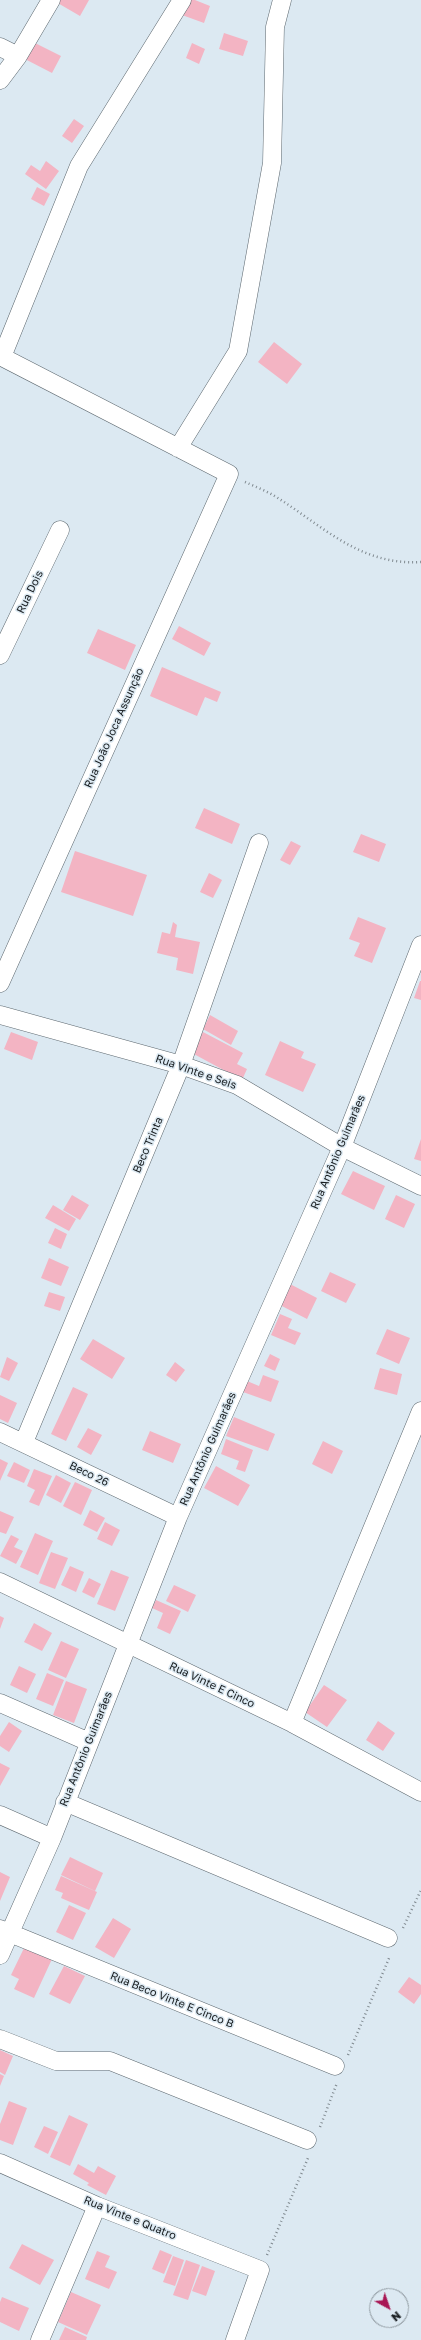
<!DOCTYPE html>
<html>
<head>
<meta charset="utf-8">
<style>
  body { margin:0 }
  #map { position:relative; width:421px; height:2340px; overflow:hidden; background:#dce9f2; font-family:"Golos Text",sans-serif }
  canvas { display:block }
  .north { position:absolute; left:369px; top:2288px; width:40px; height:40px; box-sizing:border-box; background:#dce9f2; border:1px solid #8d979e; border-radius:50%; rotate:140deg; font-size:11px; font-weight:700; line-height:16px; text-align:center; color:#171c1f }
  .north::after { content:''; display:block; margin:auto; width:14px; height:18px; background:#a81754; clip-path:polygon(50% 0,100% 100%,50% 72%,0 100%) }
</style>
</head>
<body>
<div id="map">
<canvas width="421" height="2340"></canvas>
<div class="north">N</div>
</div>
<script>
const context = document.querySelector('canvas').getContext('2d');
context.lineJoin = 'round';
function fill(path, color) { context.fillStyle = color; context.fill(path, 'evenodd'); }
function stroke(path, color, width, dash) { context.strokeStyle = color; context.lineWidth = width; context.lineCap = dash ? 'butt' : 'round'; context.setLineDash(dash || []); context.stroke(path); }
function write(font, color, halo, rows, align = 'center') {
  context.font = font + ' "Golos Text",sans-serif'; context.lineWidth = 3; context.setLineDash([]); context.textBaseline = 'middle'; context.strokeStyle = halo; context.fillStyle = color; for (const [text, x, y, turn = 0] of rows) {
    context.save(); context.translate(x, y); context.rotate((+turn || 0) * Math.PI / 180); context.textAlign = isNaN(turn) ? turn : align; if (halo) context.strokeText(text, 0, 0); context.fillText(text, 0, 0); context.restore();
  }
}
const building = new Path2D(`
  M57,0H89L80,16L56,2Z
  M188,0H195L210,6L204,23L182,15Z
  M224,33L248,41L243,56L219,49Z
  M29,40L61,56L52,73L21,57Z
  M192,43L205,49L199,64L186,58Z
  M74,119L84,126L72,143L62,136Z
  M46,161L59,171L46,189L25,174L31,165L40,171Z
  M37,187L50,194L44,206L31,199Z
  M274,342L302,364L287,384L258,362Z
  M179,626L211,643L204,656L172,639Z
  M98,629L136,645L125,670L87,653Z
  M162,667L221,692L217,702L205,697L197,716L150,696Z
  M204,808L240,824L232,844L195,828Z
  M361,834L386,844L379,862L353,852Z
  M291,841L301,846L290,865L280,860Z
  M75,851L147,875L133,916L61,892Z
  M209,873L222,880L213,898L200,892Z
  M358,917L386,928L372,963L354,956L360,943L349,939Z
  M173,922L177,925L175,937L200,942L193,974L176,970L178,958L157,953L162,932L170,934Z
  M420,981H421V1000L414,998Z
  M210,1015L238,1031L231,1045L203,1029Z
  M11,1032L38,1042L32,1060L4,1049Z
  M203,1032L243,1053L237,1064L247,1069L242,1080L192,1053Z
  M280,1041L304,1052L301,1058L316,1064L303,1092L265,1075Z
  M421,1139V1161L414,1159Z
  M353,1171L385,1186L374,1210L341,1194Z
  M72,1195L89,1205L80,1220L63,1210Z
  M396,1195L415,1204L404,1228L385,1219Z
  M53,1205L76,1219L69,1231L45,1218Z
  M55,1228L67,1234L61,1249L48,1243Z
  M49,1258L69,1267L61,1286L41,1278Z
  M330,1272L356,1284L346,1303L321,1291Z
  M288,1283L317,1298L307,1319L278,1304Z
  M49,1292L65,1297L60,1311L44,1306Z
  M280,1314L292,1319L288,1328L301,1333L295,1345L271,1335Z
  M387,1329L410,1338L399,1364L376,1354Z
  M93,1339L125,1358L112,1379L80,1359Z
  M270,1354L280,1359L275,1371L264,1366Z
  M7,1357L18,1363L9,1381L0,1377Z
  M175,1362L185,1370L176,1382L166,1375Z
  M380,1368L402,1374L397,1395L374,1389Z
  M263,1375L279,1381L271,1402L243,1392L247,1381L259,1386Z
  M73,1387L88,1394L66,1441L51,1434Z
  M0,1395L17,1403L8,1423L0,1419Z
  M234,1417L275,1434L268,1451L226,1436Z
  M88,1428L102,1435L91,1455L77,1447Z
  M150,1431L181,1444L173,1463L142,1450Z
  M226,1439L253,1450L245,1472L236,1469L239,1461L221,1454Z
  M323,1441L343,1451L332,1474L312,1464Z
  M0,1459L8,1463L0,1481Z
  M14,1462L30,1470L24,1483L7,1476Z
  M216,1466L250,1485L238,1506L204,1488Z
  M34,1469L52,1476L39,1506L29,1502L35,1490L27,1486Z
  M56,1475L71,1483L61,1503L46,1495Z
  M75,1482L92,1490L81,1515L63,1506Z
  M90,1510L105,1518L97,1532L83,1525Z
  M0,1511L14,1517L6,1534L0,1532Z
  M105,1522L120,1530L112,1546L97,1539Z
  M35,1533L53,1541L38,1575L20,1567Z
  M11,1535L19,1539L14,1547L23,1551L16,1564L0,1556Z
  M51,1552L68,1558L55,1589L39,1583Z
  M70,1566L84,1572L76,1592L61,1585Z
  M111,1570L129,1577L115,1611L97,1604Z
  M89,1578L101,1584L94,1598L82,1592Z
  M174,1585L196,1595L188,1612L166,1601Z
  M156,1600L181,1611L170,1634L157,1628L163,1613L152,1608Z
  M0,1616L4,1618L0,1629Z
  M34,1623L52,1633L42,1651L24,1642Z
  M61,1641L79,1649L66,1678L48,1670Z
  M19,1666L36,1674L27,1693L10,1685Z
  M47,1673L64,1680L53,1706L36,1699Z
  M66,1681L87,1689L74,1723L53,1715Z
  M324,1685L347,1700L327,1727L305,1712Z
  M378,1721L395,1733L383,1751L366,1740Z
  M9,1722L22,1731L9,1752L0,1746V1736Z
  M0,1763L10,1768L0,1786Z
  M70,1857L103,1873L95,1891L61,1875Z
  M0,1872L10,1877L0,1901Z
  M61,1876L97,1892L89,1910L61,1898L63,1893L55,1890Z
  M69,1905L86,1913L73,1940L56,1932Z
  M113,1918L131,1929L114,1958L95,1947Z
  M25,1946L52,1959L34,1998L14,1989L19,1979L11,1975Z
  M64,1966L85,1976L70,2004L49,1994Z
  M409,1977L421,1985V1994L414,2004L398,1992Z
  M0,2050L13,2056L5,2075L0,2072Z
  M0,2074L4,2076L0,2086Z
  M9,2101L27,2108L13,2145L0,2140V2124Z
  M69,2115L88,2124L70,2166L50,2157Z
  M44,2126L58,2132L48,2154L34,2147Z
  M78,2164L94,2173L98,2166L116,2176L106,2195L87,2185L89,2183L73,2174Z
  M22,2244L54,2260L40,2285L9,2268Z
  M160,2250L172,2255L164,2274L152,2269Z
  M97,2251L110,2256L105,2267L117,2272L109,2289L85,2279Z
  M173,2256L184,2260L175,2286L163,2282Z
  M186,2260L200,2265L188,2300L173,2295Z
  M202,2266L215,2271L206,2296L192,2291Z
  M71,2292L101,2305L87,2335L58,2322Z
  M2,2297L29,2308L19,2331L0,2322V2302Z
  M65,2327L87,2337L86,2340H59Z`);
const path = new Path2D(`
  M245,482C254,486 264,490 273,495C321,524 359,566 421,562
  M403,1928L421,1890
  M348,2055L390,1956
  M320,2127L337,2083
  M267,2255L308,2158`);
const minor = new Path2D(`
  M0,47L18,56
  M0,80L18,56L51,0
  M0,356L229,474L0,983
  M2,357L79,166L182,0
  M178,448L238,351L272,163L275,27L282,0
  M0,655L60,530
  M0,1015L181,1065L237,1085L342,1147L421,1186
  M0,1432L178,1517
  M24,1442L181,1065L259,843
  M0,1582L292,1723L421,1792
  M0,1703L89,1742
  M292,1723L421,1411
  M65,1802L388,1938
  M0,1815L52,1838
  M0,1929L335,2066
  M0,1955L52,1838L178,1517L342,1147L421,945
  M0,2039L56,2061H110L307,2140
  M0,2163L97,2206L260,2270L235,2340
  M40,2340L97,2206`);
const streetNames = [
  ["Rua Dois",30,592,-64],
  ["Rua João Joca Assunção",114,728,-66],
  ["Rua Vinte e Seis",196,1072,19],
  ["Beco Trinta",148,1145,-67],
  ["Rua Antônio Guimarães",338,1152,-67],
  ["Rua Antônio Guimarães",208,1449,-66],
  ["Beco 26",89,1474,26],
  ["Rua Vinte E Cinco",212,1685,25],
  ["Rua Antônio Guimarães",86,1749,-68],
  ["Rua Beco Vinte E Cinco B",172,2000,22],
  ["Rua Vinte e Quatro",130,2218,22]
];
fill(building, '#f3b4c3');
stroke(minor, '#5e6970', 19);
stroke(path, '#808a90', 2.5, [1, 3]);
stroke(minor, '#fff', 18);
write('11px', '#171c1f', '#dce9f2', streetNames);
</script>
</body>
</html>
